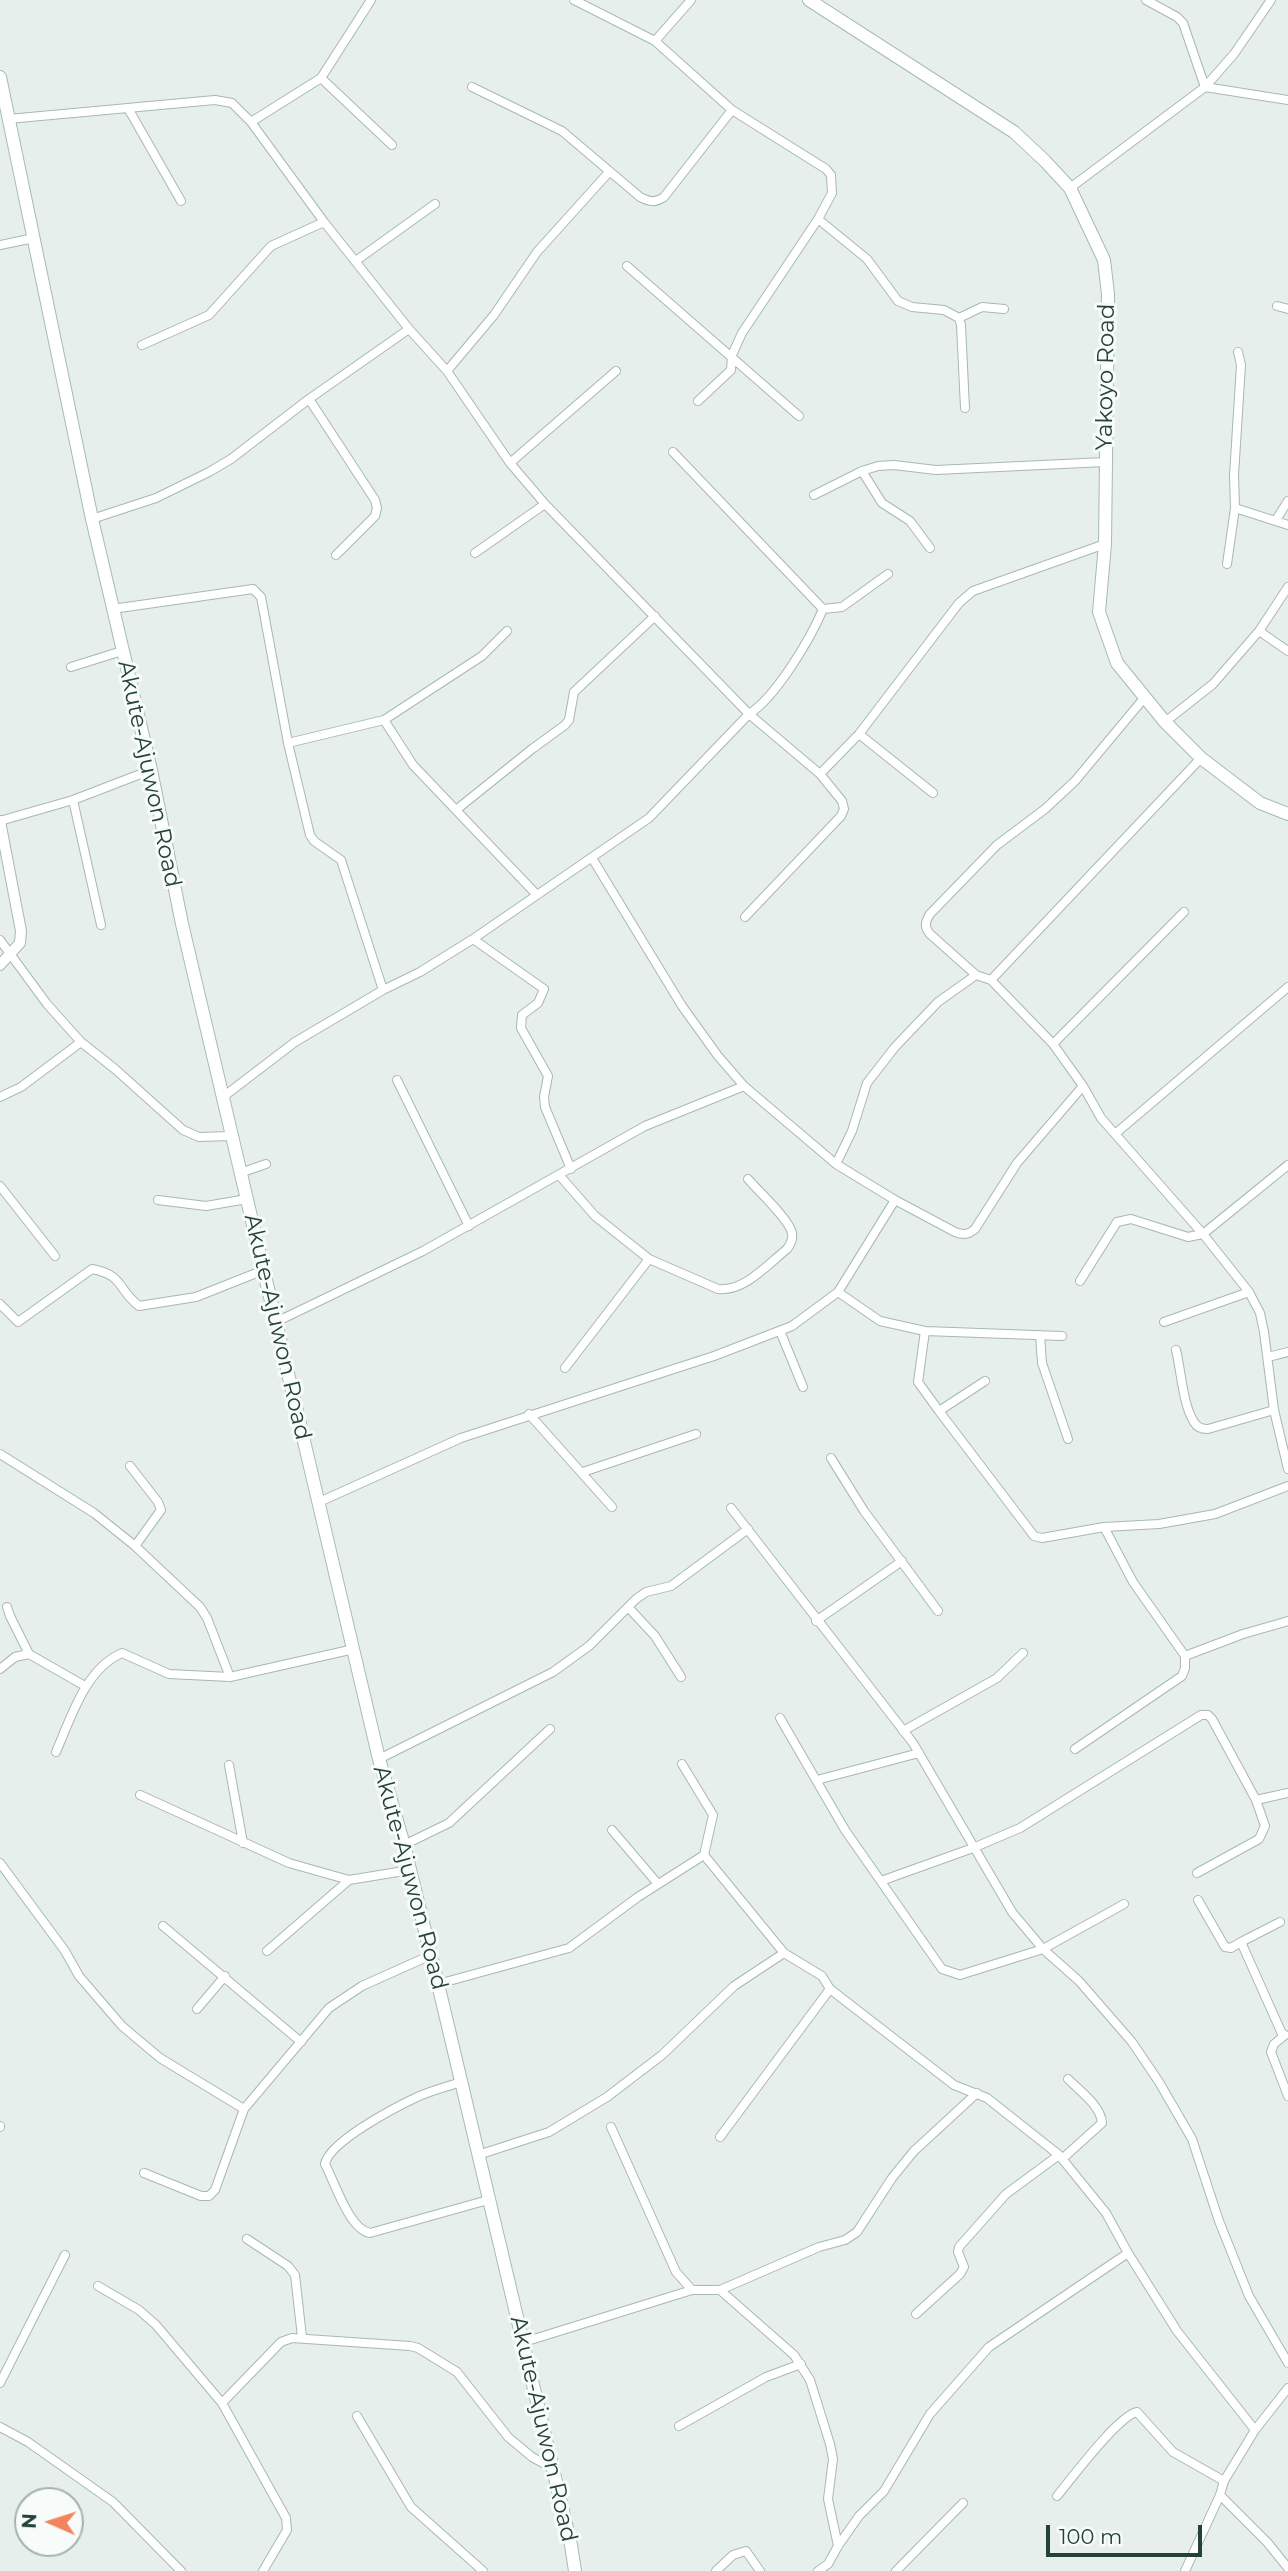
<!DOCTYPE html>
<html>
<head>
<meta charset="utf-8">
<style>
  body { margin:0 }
  #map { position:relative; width:1288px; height:2571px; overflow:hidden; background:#e6efeb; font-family:Montserrat,sans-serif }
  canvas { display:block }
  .north { position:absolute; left:14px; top:2487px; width:70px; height:70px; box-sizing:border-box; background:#f7fbf9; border:2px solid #a3b1ad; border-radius:50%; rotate:273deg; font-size:19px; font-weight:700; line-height:28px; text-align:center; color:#24423a }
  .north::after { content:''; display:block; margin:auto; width:24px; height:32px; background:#f4845f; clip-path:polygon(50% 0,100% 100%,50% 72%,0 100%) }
  .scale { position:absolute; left:1046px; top:2525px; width:156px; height:32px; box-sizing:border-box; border:4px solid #24423a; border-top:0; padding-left:9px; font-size:21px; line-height:24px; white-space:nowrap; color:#24423a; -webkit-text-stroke:5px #f7fbf9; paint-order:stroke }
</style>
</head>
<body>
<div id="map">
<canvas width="1288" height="2571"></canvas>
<div class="north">N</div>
<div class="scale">100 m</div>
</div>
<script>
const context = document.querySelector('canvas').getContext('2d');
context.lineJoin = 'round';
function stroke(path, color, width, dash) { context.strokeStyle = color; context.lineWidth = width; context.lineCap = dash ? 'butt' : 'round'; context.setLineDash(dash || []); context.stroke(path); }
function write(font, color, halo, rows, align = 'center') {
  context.font = font + ' Montserrat,sans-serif'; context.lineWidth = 6; context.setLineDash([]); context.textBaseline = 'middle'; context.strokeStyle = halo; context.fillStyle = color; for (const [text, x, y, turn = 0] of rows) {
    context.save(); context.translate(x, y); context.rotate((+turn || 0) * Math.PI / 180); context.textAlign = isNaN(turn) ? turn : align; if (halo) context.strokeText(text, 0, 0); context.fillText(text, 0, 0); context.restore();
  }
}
const minor = new Path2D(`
  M574,0L655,41L732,110L826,169L831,175L832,193L818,219L742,333L732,355L731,370L698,401
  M1146,0L1177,17L1183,23L1205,87L1288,100
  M655,41L691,0
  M321,78L392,145
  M472,87L562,131L640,197C650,202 655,203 664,197L732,110
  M129,110L181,201
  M8,119L215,100L232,103L251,122L324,222L409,329L447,371L510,463L545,504L749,714L820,774L842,801L844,809L841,816L745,917
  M251,122L321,78L371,0
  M1070,188L1205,87L1234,54L1271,0
  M818,219L867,259L898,301L912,307L944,310L959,318L961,325L965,408
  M0,245L34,238
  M357,260L435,204
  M627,266L799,416
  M1277,306L1288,309
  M959,318L982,307L1004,309
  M142,345L209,315L271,246L324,222
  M447,371L494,315L537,252L609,172
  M309,399L375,500L377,508L375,516L336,555
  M673,452L823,609
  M510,463L616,371
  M862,471L882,503L910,521L930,548
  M814,495L862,471L878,466L894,465L936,470L1105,462
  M1235,508L1288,525
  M92,519L156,498L209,472L231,459L309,399L409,329
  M1276,520L1288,501
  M475,553L545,504
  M1227,564L1235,508L1234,475L1241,365L1238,352
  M112,609L253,589L261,597L288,743L310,835L314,841L341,860L383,990
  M1259,631L1288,651
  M71,667L122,651
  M1145,697L1075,781L1045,809L997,845L930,914C925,922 924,927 930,934L976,975L991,980L1201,758
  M384,720L413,765L536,894
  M1165,722L1213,684L1259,631L1288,587
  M859,734L933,793
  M288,743L384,720L482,656L507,631
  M820,774L859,734L959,603L973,591L1105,544
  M73,800L101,925
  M456,810L532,749L565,725L569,720L574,692L655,616
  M0,821L73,800L151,770
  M592,858L682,1006L718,1056L744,1086L836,1164L895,1200L955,1232C963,1235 968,1235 975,1229L1017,1163L1083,1086
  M473,939L544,989L538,1003L522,1015L521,1028L548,1076L544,1097L545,1107L571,1169
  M0,940L47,1004L81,1042L115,1069L183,1130L199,1137L232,1136
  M991,980L1053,1044L1083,1086L1101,1118L1203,1234L1249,1292L1260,1313L1264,1332L1274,1410L1288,1469
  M1053,1044L1184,912
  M397,1080L469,1226
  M0,1097L21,1087L81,1042
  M223,1097L295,1042L383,990L420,972L473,939L649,818L749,714C776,697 811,638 823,609L842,607L888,574
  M1115,1134L1288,987
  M836,1164L852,1131L867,1083L895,1047L938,1002L976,975
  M240,1173L266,1164
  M560,1176L595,1216L649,1259L718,1289C744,1292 767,1265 787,1249C790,1245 793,1239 792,1233C789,1219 758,1191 748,1179
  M0,1186L55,1256
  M158,1200L206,1206L247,1199
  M1080,1281L1117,1222L1131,1219L1188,1237L1203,1234L1288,1165
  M838,1292L880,1321L925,1331L1062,1336
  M0,1304L18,1322L92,1269C124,1275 117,1289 139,1306L196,1297L264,1270
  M276,1322L423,1251L645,1126L744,1086
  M1164,1322L1249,1292
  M780,1331L803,1387
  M925,1331L918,1382L939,1411
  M1040,1335L1042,1363L1068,1439
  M1176,1350C1181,1370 1183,1406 1194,1422C1197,1428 1202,1429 1208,1429L1274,1410
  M1268,1357L1288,1352
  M565,1368L649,1259
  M985,1381L939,1411L1034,1536L1042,1538L1104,1527L1159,1524L1215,1514L1288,1486
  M529,1414L612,1507
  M0,1454L94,1513L135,1546L200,1607L207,1618L230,1677
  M831,1458L864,1511L938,1611
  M130,1466L158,1502L161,1510L135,1546
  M583,1472L696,1434
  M317,1503L461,1438L714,1356L792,1326L838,1292L895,1200
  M731,1508L913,1743L1012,1912L1043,1949L1079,1981L1132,2042L1159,2082L1192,2139L1219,2221L1249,2296L1288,2363
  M7,1607L10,1616L29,1654
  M628,1607L655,1636L681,1677
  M816,1621L902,1561
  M1185,1656L1243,1634L1288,1621
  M0,1669L15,1657L29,1654L85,1686
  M780,1718L845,1830L942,1969L960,1975L1043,1949L1124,1904
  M903,1731L997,1678L1023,1653
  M1075,1749L1182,1676L1185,1668V1656L1133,1582L1104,1527
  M56,1752C71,1718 85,1669 122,1653L169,1674L230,1677L354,1649
  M379,1759L553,1672L589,1646L636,1599L646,1592L671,1586L748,1529
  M229,1765L243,1843
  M817,1780L919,1753
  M140,1795L289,1863L349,1880
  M1256,1800L1288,1793
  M612,1830L658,1884
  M404,1845L449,1823L550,1729
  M704,1855L784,1953L822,1976L830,1989L954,2085L987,2098L1059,2155L1106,2213L1128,2253L1177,2331L1255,2430
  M0,1863L65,1951L79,1976L122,2026L160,2058L244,2109
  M881,1881L973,1848L1020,1828L1201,1715H1208L1212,1719L1256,1800L1265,1826L1259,1839L1197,1873
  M1198,1900L1225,1947L1231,1948L1241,1942L1283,2036
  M163,1926L301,2042
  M1241,1942L1280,1922
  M267,1951L349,1880L410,1870
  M438,1984L569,1948L638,1897L704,1855L713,1815L682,1764
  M197,2009L225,1976
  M1285,2035L1274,2044L1271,2052L1288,2096
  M461,2082C446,2087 429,2091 415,2098C394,2108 329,2142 325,2164C335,2183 349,2229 370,2233L488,2200
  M0,2126V2127
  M611,2127L676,2272L692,2290
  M720,2137L830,1989
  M478,2155L549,2132L607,2097L662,2055L734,1986L784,1953
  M1062,2159L1102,2123C1101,2106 1080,2091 1068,2079
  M144,2173L201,2196H209L215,2190L244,2109L329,2008L362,1986L431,1955
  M247,2239L288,2266L295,2275L302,2337
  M98,2286L139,2310L156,2325L222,2403L286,2518L287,2530L263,2571
  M720,2290L819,2247L845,2240L857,2232L892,2178L914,2151L977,2093
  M916,2314L960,2274L964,2267L958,2252L959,2247L1006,2194L1059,2155
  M524,2342L692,2290H720L794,2355L810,2380L830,2444L833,2459L828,2499L838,2546
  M0,2383L65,2255
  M222,2403L281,2342L292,2338L410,2346L418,2348L457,2372L508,2437L532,2457L552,2468
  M357,2416L411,2507L483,2571
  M679,2426L766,2377L801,2364
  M0,2427L28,2442L113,2502L181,2571
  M1220,2495L1267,2542L1288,2568
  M1057,2496C1072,2478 1118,2416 1137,2412L1173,2452L1224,2481
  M716,2571L733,2555L746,2551L760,2571
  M818,2571L828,2564L838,2546L859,2516L884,2491L930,2414L989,2347L1128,2253
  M896,2571L963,2503
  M1185,2571L1220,2495L1224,2481L1255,2430L1288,2388`);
const tertiary = new Path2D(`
  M0,821L21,931L20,943L0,965`);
const secondary = new Path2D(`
  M809,0L1014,132L1045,161L1070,188L1104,260L1108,294L1105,544L1099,612L1117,663L1165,722L1201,758L1260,803L1288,814
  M0,77L92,519L151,770L182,924L379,1759L404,1845L438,1984L571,2545L575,2571`);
const streetNames = [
  ["Yakoyo Road",1106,377,-89],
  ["Akute-Ajuwon Road",149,774,78],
  ["Akute-Ajuwon Road",277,1327,77],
  ["Akute-Ajuwon Road",410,1878,75],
  ["Akute-Ajuwon Road",543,2429,77]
];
stroke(minor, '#a8b8b2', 10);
stroke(tertiary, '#a8b8b2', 12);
stroke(secondary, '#a4bbb3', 14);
stroke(minor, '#fff', 8);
stroke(tertiary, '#fff', 10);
stroke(secondary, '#fff', 12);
write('23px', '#24423a', '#f7fbf9', streetNames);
</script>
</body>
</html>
